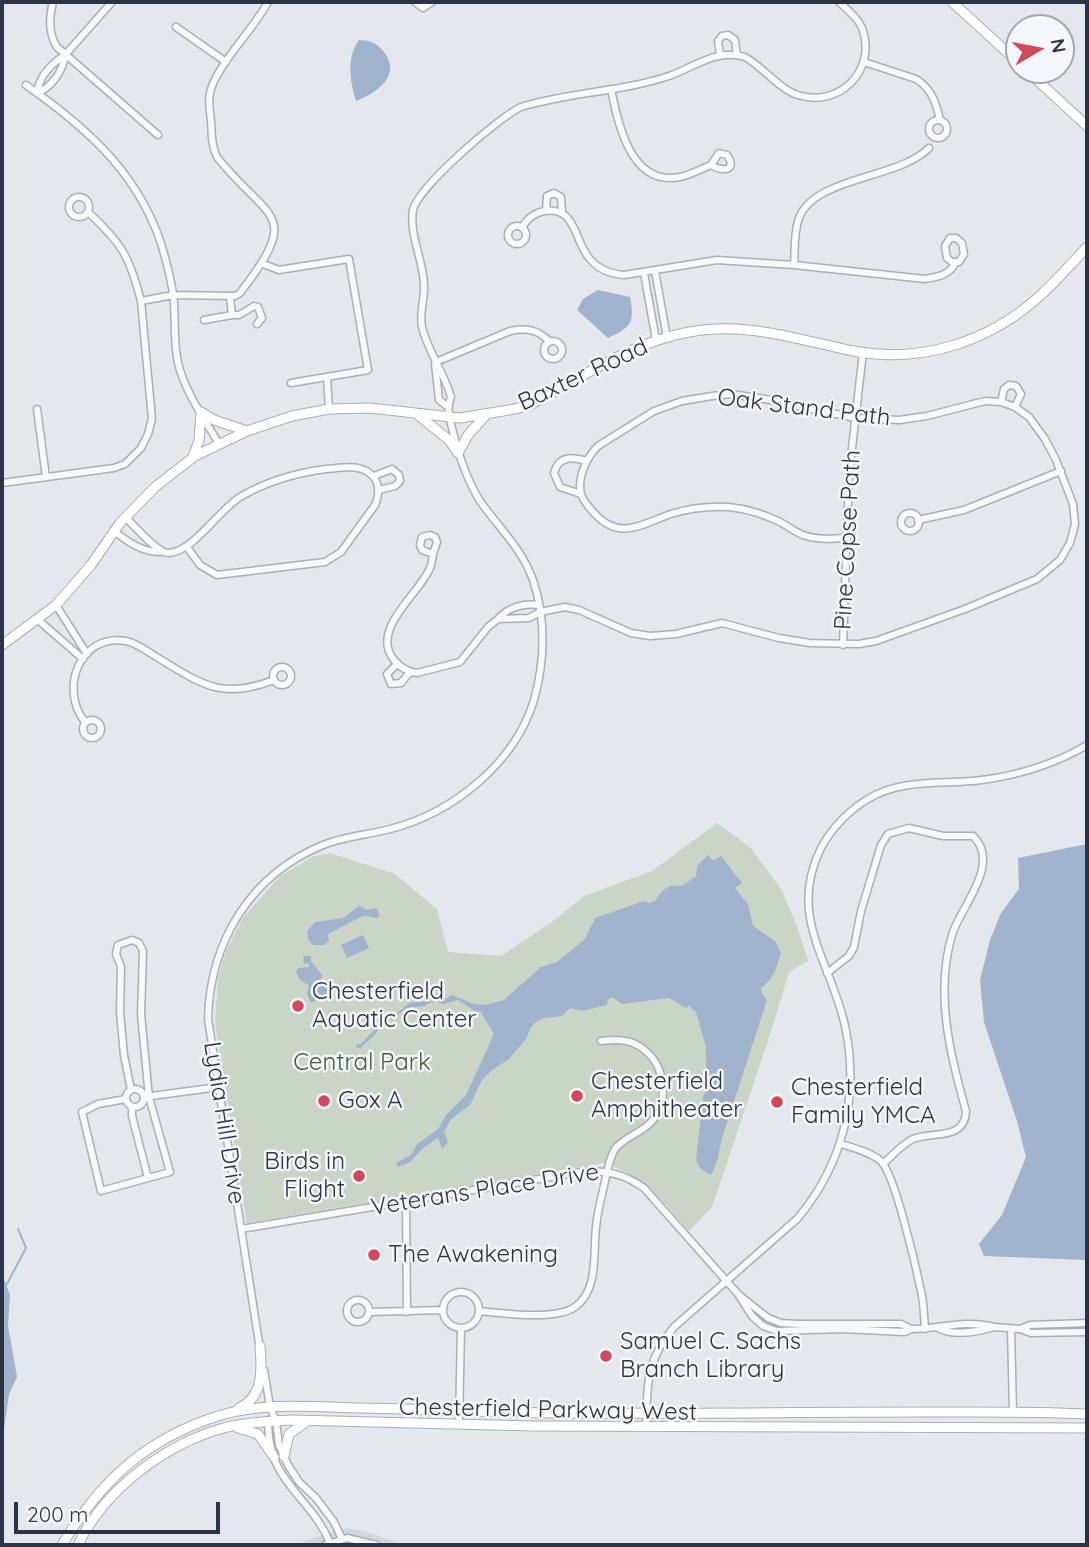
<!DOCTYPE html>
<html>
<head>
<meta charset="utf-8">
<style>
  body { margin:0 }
  #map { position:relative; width:1089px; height:1547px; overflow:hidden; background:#e4e7ec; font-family:Quicksand,sans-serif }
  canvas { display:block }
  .frame { position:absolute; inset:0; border:4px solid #2b3445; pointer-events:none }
  .north { position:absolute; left:1005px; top:14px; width:70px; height:70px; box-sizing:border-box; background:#f4f6f9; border:2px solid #a4a8b1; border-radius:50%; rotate:80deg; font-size:19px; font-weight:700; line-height:28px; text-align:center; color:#2b3445 }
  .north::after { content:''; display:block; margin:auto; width:24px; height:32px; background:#d1495b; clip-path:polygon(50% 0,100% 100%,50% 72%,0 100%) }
  .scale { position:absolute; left:14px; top:1502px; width:206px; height:32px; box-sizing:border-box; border:4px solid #2b3445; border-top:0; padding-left:9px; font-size:21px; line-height:24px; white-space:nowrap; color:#2b3445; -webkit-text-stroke:5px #f4f6f9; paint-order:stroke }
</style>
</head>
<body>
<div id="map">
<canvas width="1089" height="1547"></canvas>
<div class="frame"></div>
<div class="north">N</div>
<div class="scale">200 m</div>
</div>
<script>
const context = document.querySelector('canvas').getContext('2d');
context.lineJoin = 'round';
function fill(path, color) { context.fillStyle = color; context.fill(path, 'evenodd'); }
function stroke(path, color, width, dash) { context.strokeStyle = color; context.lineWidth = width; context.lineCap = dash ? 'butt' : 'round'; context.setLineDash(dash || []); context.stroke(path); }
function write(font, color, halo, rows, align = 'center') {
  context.font = font + ' Quicksand,sans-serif'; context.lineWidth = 5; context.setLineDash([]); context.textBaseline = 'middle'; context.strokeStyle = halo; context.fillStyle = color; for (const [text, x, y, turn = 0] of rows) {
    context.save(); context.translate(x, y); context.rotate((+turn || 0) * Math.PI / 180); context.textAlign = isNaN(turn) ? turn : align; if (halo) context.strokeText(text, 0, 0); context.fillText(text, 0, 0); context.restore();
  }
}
const built = new Path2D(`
  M346,1528L368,1532L401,1544L412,1545H299L307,1540Z`);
const green = new Path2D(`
  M717,823L750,847L781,889L797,926L808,961L789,972L768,1041L712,1207L689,1231C662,1200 644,1177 605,1163L247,1223L215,1023L218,978L226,951L243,918L279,877L312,857L330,853L395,874L437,909L448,952L501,956L552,922L584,896L652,871Z`);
const water = new Path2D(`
  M359,40C370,40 377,43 384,52C402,75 377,93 356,101C350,80 346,58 359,40Z
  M598,290L630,297C635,324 631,327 608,338L577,310L583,299Z
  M1087,844V1254L1086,1260L984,1256L979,1244L1002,1215L1026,1157L1017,1121L984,1022L980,980L990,940L1001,913L1019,889L1018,858Z
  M708,855L713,861L721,856L742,883L735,888L748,904L753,926L775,941L781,953L775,971L770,980L761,988L762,994L767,1000L722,1138L717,1161L711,1175L700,1168L696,1160L703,1097L707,1088L706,1047L696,1012L689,1006L686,1008L669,998L622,1004L612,997L608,999L607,1005L582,1011L570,1008L562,1016L544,1018L536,1022L530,1028L527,1038L509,1059L492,1070L482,1080L470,1105L451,1119L444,1132L448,1142L442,1149L438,1138L422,1149L410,1162L398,1167L396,1163L411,1155L417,1144L438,1129L446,1115L466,1095L494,1034L480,1011L476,1012L458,1000L444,1004L434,1001L424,1006L407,1008L392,1019L383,1020L375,1035L360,1048H356L357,1044H361L377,1027L375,1019L395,1015L409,1003L443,1000L452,995L471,1003L485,1005L504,1000L541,967L557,962L585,939L595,918L644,901L649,903L655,901C662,890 668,884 682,886L696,876L697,866Z
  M359,906L367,910L376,908L380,915L377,918C373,918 369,916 365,916C361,916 330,933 328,935L329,941L324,945H313L308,939L307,931L315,922L343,918Z
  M363,935L369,948L347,958L341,945Z
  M304,956H311V961L322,975L321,983L327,988L330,994L311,1003L307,994L309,985L301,981L296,973L298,968L309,967V964L303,963Z
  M2,1274L10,1295L8,1326L17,1377L9,1394L2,1444Z`);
const stream = new Path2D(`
  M7,1284L26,1248L18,1229`);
const street = new Path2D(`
  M53,2C49,17 48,33 57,47L158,135
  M415,2L423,8L432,2
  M176,27L226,62
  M720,54L718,41L722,36L728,35L735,40L737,55
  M864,62L916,79C932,89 936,103 940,120
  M26,85C90,130 144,178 165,257C168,268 171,281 173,293C176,316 173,340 178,363C185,392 204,418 219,444
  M611,89C618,124 631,187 680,177C690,175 701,169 711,165
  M37,93C39,77 51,64 65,55L112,2
  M37,93C52,87 63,71 65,55
  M929 129a9 9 0 1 1 18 0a9 9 0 1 1-18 0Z
  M719,153L727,155C738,171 722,172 711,165Z
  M69 207a10 10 0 1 1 20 0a10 10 0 1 1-20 0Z
  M546,211L547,196L554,193L561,197L562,213
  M88,212C122,244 129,255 141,301
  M508 235a9 9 0 1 1 18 0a9 9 0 1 1-18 0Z
  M522,227C527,219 534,213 544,211C577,206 574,242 590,259C599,270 611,274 624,275L717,260L794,265L925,279C937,277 950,275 955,263
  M950,238H956L962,243L964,254L959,262H952L947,258L945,246Z
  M263,264L279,270L349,259L368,370L291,383
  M794,265C795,250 794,235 798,221C811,176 898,180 929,148
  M655,271L667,338
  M644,273L656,340
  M230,297L232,315H239L254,306L258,307L262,318L257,324
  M204,320L232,315
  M544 350a9 9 0 1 1 18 0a9 9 0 1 1-18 0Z
  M436,362L510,331C526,328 537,329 549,341
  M435,364L439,400L447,406
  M327,377L329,409
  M1001,402L1004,389L1009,385L1016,386L1021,394L1015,407
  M37,409L46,477
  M374,476L392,469L399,475L400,481L395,486L379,490
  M2,483L114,468L125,464L141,448L148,434L152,419L141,301L173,295L235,296L240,293C304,210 268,222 217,157C211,145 212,134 211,120C210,112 208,102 210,93C215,67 254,29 268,2
  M581,494L560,487L554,473C559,455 572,457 587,461
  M901 522a9 9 0 1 1 18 0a9 9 0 1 1-18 0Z
  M125,517C135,526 158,554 169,553C194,551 218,511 240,497C267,481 295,473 326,469C340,468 356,464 368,472C380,480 380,493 375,505L341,552L325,562L217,575L200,565L187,547
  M918,520L964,510L1061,471
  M114,531C128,542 142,552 160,552
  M430,535L435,537L437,542L433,554L422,550L420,545L422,537Z
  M433,554C432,560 432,565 429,570C417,596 370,630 394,660C400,667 407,672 417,673L460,662L488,627L498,619
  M56,605L87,654
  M538,605C524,603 508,607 498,619L529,618L540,612L565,607L579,610L631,633L650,636L676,634L722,623L779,638L810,643L859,644L876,641L965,609L1037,579L1060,560L1070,543L1075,524L1073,504L1056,460L1045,439L1029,417L1015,407L1001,402L985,401L927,416L899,420L855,418L765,399L731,394L712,396L682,401L654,411L598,446C587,457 577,477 581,494C583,501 589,507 593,512C620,542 641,524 671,514C690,508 709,506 729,507C747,509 764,514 780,522C788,526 795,532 803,535C817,540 832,539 846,538
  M37,619L83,659
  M843,645L849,474L863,352
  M397,664L387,674L391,684L401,683L410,672
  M273 676a9 9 0 1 1 18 0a9 9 0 1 1-18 0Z
  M83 729a9 9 0 1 1 18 0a9 9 0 1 1-18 0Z
  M85,722C59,690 79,633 126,641C137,643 146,651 155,656C200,683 220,701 274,680
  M827,973L849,956L854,947L861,911L881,845L888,834L909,828L943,836H973C1001,863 963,904 953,932C934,990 950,1055 966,1111C965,1141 933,1131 913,1139C902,1144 892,1156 883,1164
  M126 1098a9 9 0 1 1 18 0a9 9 0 1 1-18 0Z
  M131,1090L124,1055L120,1012L121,967L116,954L118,945L132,940L139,943L143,951L141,1014L149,1097L170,1172L148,1178
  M144,1097L219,1087
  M126,1099L98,1104L82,1112L101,1191L148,1178L132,1116V1107
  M841,1144C854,1148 870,1152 881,1161C895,1175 916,1267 921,1291C924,1303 924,1316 925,1329
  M406,1201L407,1312
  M241,1229L587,1171C611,1171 625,1175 644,1188L738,1294L768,1318L781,1323L798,1324H901L911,1329L905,1332L842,1329L777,1331L763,1326L752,1316L738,1294
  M443 1310a18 18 0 1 1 36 0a18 18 0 1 1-36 0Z
  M347 1311a11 11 0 1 1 22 0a11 11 0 1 1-22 0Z
  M479,1311C503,1313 555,1321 575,1307C599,1290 593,1253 596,1227C597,1215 600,1203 603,1190C606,1178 608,1160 615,1149C625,1136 643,1133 653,1120C672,1094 663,1056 633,1043C623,1039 612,1040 601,1041
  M369,1312L443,1310
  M994,1327L1020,1329L1031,1333L1087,1332
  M1011,1328L1013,1413
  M911,1329C940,1329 964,1319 994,1327C977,1332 953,1336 938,1328
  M1020,1329L1030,1325L1087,1323
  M260,1349L208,1019C210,942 250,875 323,845C345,836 368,835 390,829C453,813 515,763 534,700C545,661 546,618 533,580C521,547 499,528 480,501C467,480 459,456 453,432C450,419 446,409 451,397C444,372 428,352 422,327C419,312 425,299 424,284C423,260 409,234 413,210C418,187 498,118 521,107C569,92 621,92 669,76C694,67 717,48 745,57C763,67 780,90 798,95C838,108 876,72 863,31C860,20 848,10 839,2
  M264,1370L270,1407L276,1421L279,1445L288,1465L299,1482L316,1498L334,1522L342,1539
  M268,1420C268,1438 272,1459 282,1474C298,1499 319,1515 330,1543
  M459,1424L461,1328
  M646,1426C647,1385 646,1360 674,1327L797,1219C843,1165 860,1096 845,1026C831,961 787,917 821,848C832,828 848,811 868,799C902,778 944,785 982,780C1019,775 1055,764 1087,745
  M325,1545L347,1538L377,1545`);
const secondary = new Path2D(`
  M952,2L1019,63
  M1026,70L1087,126
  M201,412L214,420L247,431
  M418,415L449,440L458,453L468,435L486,415
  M193,457L199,440L201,412
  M2,645L56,605L91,565L120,523L155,487L195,456L247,431L292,416L329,409L370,408L460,418L515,409L532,404C590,372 649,331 717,329C763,327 808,342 853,351C923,364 992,341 1043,293C1059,278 1073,262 1087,247
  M239,1408C264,1397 262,1369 260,1346
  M238,1428L258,1434L274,1457
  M284,1456L289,1434L306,1422
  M62,1545C101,1480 147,1438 221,1415C266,1402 315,1407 361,1408C426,1409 491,1412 556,1413C677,1414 798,1412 919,1412C975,1412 1031,1411 1087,1414
  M78,1545C105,1489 166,1443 227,1427C248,1422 270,1421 292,1420L534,1426L1087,1428`);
const markers = [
  [298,1006,7,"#d1495b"],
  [577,1096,7,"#d1495b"],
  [324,1101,7,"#d1495b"],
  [777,1102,7,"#d1495b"],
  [359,1176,7,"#d1495b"],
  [374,1255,7,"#d1495b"],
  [606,1356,7,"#d1495b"]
];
const streetNames = [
  ["Baxter Road",583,375,-25],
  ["Oak Stand Path",804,408,7],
  ["Pine Copse Path",848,540,-87],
  ["Lydia Hill Drive",224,1123,81],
  ["Veterans Place Drive",485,1190,-9],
  ["Chesterfield Parkway West",548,1410,1]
];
const poiNames = [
  ["Chesterfield",312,992],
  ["Aquatic Center",312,1020],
  ["Chesterfield",591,1082],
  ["Amphitheater",591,1110],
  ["Chesterfield",791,1088],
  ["Family YMCA",791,1116],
  ["Gox A",338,1101],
  ["Birds in",345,1162,"right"],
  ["Flight",345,1190,"right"],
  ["The Awakening",388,1255],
  ["Samuel C. Sachs",620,1342],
  ["Branch Library",620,1370]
];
const parkNames = [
  ["Central Park",362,1063]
];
fill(built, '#d2d6de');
fill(green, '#c9d6c5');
fill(water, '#9fb4cc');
stroke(stream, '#9fb4cc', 2);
stroke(street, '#a9aeb7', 9);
stroke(secondary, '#a9aeb7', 11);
stroke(street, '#f7f8fa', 6);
stroke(secondary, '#fff', 9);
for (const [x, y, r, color] of markers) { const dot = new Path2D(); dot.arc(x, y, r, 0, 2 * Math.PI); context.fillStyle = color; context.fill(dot); stroke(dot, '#f4f6f9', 2.5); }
write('24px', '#2b3445', '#f4f6f9', streetNames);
write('24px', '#2b3445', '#f4f6f9', poiNames, 'left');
write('24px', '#3f6138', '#f4f6f9', parkNames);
</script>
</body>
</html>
